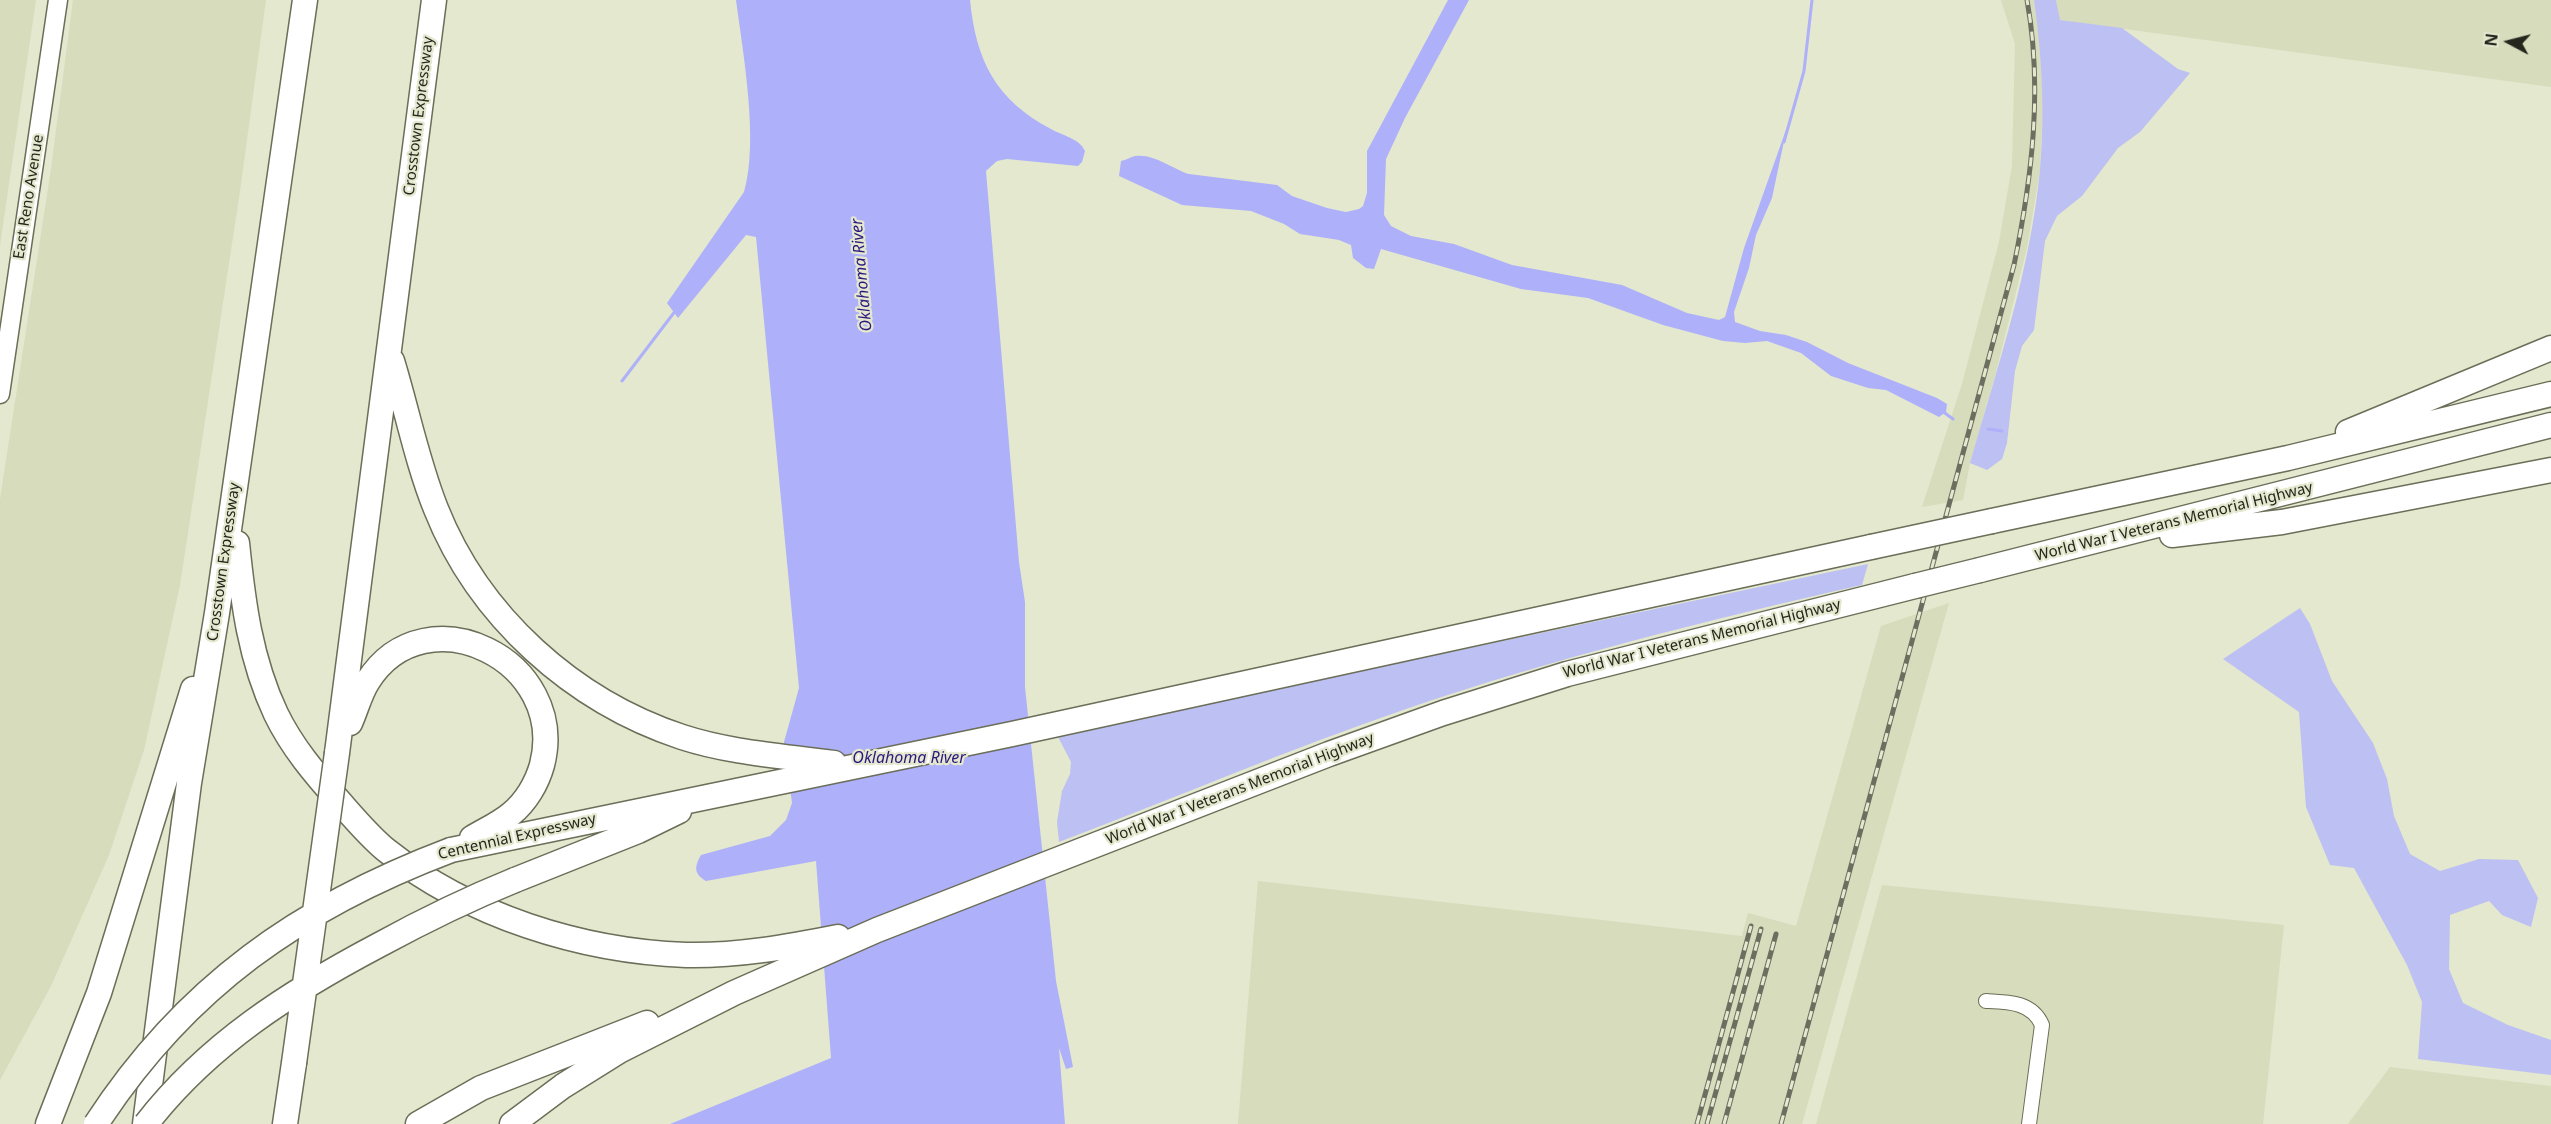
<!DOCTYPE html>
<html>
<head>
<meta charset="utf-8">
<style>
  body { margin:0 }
  #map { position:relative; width:2551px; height:1124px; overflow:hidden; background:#e3e8ce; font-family:"Noto Sans",sans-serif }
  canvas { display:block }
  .north { position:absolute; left:2479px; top:12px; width:60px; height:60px; -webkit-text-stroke:4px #e3e8ce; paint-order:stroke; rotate:277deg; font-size:16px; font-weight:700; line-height:24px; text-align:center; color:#25271d }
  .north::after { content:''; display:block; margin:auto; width:21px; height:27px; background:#25271d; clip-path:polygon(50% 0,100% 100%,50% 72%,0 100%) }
</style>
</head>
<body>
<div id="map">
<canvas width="2551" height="1124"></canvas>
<div class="north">N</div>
</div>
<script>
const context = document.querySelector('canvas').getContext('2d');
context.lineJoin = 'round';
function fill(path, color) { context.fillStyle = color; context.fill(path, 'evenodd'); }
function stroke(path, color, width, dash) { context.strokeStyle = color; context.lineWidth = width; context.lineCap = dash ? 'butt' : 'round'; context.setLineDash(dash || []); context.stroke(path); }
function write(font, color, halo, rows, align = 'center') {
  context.font = font + ' "Noto Sans",sans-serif'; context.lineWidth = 4.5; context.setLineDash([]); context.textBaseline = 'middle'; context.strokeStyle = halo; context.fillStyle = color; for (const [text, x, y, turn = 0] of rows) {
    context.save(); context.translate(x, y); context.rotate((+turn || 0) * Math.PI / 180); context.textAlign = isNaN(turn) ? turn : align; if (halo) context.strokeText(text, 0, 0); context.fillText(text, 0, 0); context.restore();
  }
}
const built = new Path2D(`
  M0,0H36L0,245Z
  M73,0H266L240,191L180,585L144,750L109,855L51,986L0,1080V499L51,169Z
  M2001,0H2034L2040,43L2043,105L2040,170L2027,248L1996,372L1970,463L1963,500L1922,507L1962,384L1999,242L2012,166L2015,44Z
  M2056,0H2551V87L2059,20Z
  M1949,603L1802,1124H1238L1258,881L1742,936L1748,913L1796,926L1881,626Z
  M1882,885L2284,925L2263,1124H1816Z
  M2390,1067L2551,1086V1124H2348Z`);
const green = new Path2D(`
  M2034,0H2056L2060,20L2122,28L2178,69L2190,73L2140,132L2118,148L2082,196L2057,216L2045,241L2034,330L2022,346L2015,371L2007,443L2002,459L1987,470L1970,463C1997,368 2031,269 2040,169C2045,113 2042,56 2034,0Z
  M1868,564L1862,585C1708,620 1555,658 1406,709C1289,749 1175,798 1059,842L1057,822L1062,791L1070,774L1071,762L1057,735Z
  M2300,608L2310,624L2332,681L2373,743L2387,779L2394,816L2410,854L2440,871L2479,859L2518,860L2538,898L2531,927L2502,915L2489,901L2450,915L2449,969L2463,1003L2508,1025L2551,1040V1075L2418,1059L2422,1002L2407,965L2354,868L2330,865L2306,807L2299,712L2223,659Z`);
const water = new Path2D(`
  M736,0H970C976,61 996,100 1051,129C1063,136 1079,138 1085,151L1082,162L1078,166L1007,159L997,161L986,171L1019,562L1025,602V687L1056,981L1073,1067L1066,1069L1059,1048L1065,1124H670L831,1058L816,861L706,881C694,874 694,867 701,855L770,836L786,820L792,803L784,742L799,688L756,237L746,235L678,318L667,303L744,192C759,141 743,53 736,0Z
  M1448,0H1469L1405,118L1386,159L1384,215L1391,226L1411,236L1454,244L1512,265L1622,285L1687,313L1719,320L1725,317L1744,248L1787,127L1772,198L1756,235L1749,268L1734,312L1735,322L1760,331L1786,335L1807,342L1848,363L1937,398L1947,404L1946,412L1939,417L1886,390L1868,388L1831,376L1801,353L1767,341L1745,343L1723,341L1663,325L1588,298L1521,289L1381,249L1374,269L1366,268L1353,258L1351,245L1339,240L1300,234L1284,224L1251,211L1182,205L1119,176L1121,161C1126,160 1131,157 1135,156C1153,153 1173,169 1189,174L1277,185L1292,196L1327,208L1346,212L1359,209L1363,206L1367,193V151Z`);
const stream = new Path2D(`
  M1784,142L1804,71L1812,0
  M622,381L676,310
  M1942,411L1953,419
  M1988,429L2002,431`);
const street = new Path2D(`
  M1986,1001C2009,1002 2032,1002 2042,1025L2029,1124`);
const secondary = new Path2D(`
  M0,394L58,0`);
const highway = new Path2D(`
  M392,361C407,410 417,462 436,509C479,617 573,701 682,737C731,753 784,756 834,763
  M2348,432L2551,348
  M1992,521L2288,458L2551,394
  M2172,535L2282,522L2551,470
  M237,543C243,602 250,659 276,714C292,747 315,774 339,801C354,818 369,836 386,850C469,916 581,951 686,955C737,956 788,947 838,937
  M1980,570L2551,425
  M350,723C356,710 360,693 368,681C426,590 569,661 542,765C537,783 526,802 511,814C499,824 485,830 472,838
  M337,753L434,0
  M451,850L1012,734L1871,547
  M515,880L638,831L679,811
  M48,1124L99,993L193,689
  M145,1124L189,783L217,613L305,0
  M285,1124L294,1063
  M418,1124L481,1088L647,1023
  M512,1124L563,1086L619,1051L734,993L877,930L1329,754L1443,713L1567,674L1915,586`);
const rail = new Path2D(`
  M1697,1124L1751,926
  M1707,1124L1761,929
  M1724,1124L1776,934
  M1781,1124L2014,265C2032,178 2043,88 2027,0`);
const highwayBridge = new Path2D(`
  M1871,547L1992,521
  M1915,586L1980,570
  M294,1063L337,753
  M96,1124C185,987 300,907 451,850
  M146,1124C208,1044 290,992 379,945C423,921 468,899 515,880`);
const streetNames = [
  ["Crosstown Expressway",419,116,-83],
  ["East Reno Avenue",29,197,-81],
  ["World War I Veterans Memorial Highway",2174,522,-14],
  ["Crosstown Expressway",224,562,-82],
  ["World War I Veterans Memorial Highway",1702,639,-14],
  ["World War I Veterans Memorial Highway",1240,789,-21],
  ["Centennial Expressway",517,837,-13]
];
const waterNames = [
  ["Oklahoma River",862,275,-95],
  ["Oklahoma River",909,758]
];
fill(built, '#d6dcbc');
fill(green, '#bdc0f2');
fill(water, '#aeb1fa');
stroke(stream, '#aeb1fa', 3);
stroke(street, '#6b6e58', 16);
stroke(secondary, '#6b6e58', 21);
stroke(highway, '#6b6e58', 27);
stroke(street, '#fff', 14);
stroke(secondary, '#fff', 18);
stroke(highway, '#fff', 24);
stroke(rail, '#6c6f5f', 5);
stroke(rail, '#e3e8ce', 3, [9]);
stroke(highwayBridge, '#6b6e58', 27, []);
stroke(highwayBridge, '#fff', 24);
write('15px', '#25271d', '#e3e8ce', streetNames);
write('italic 16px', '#2d177f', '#e3e8ce', waterNames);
</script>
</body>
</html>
